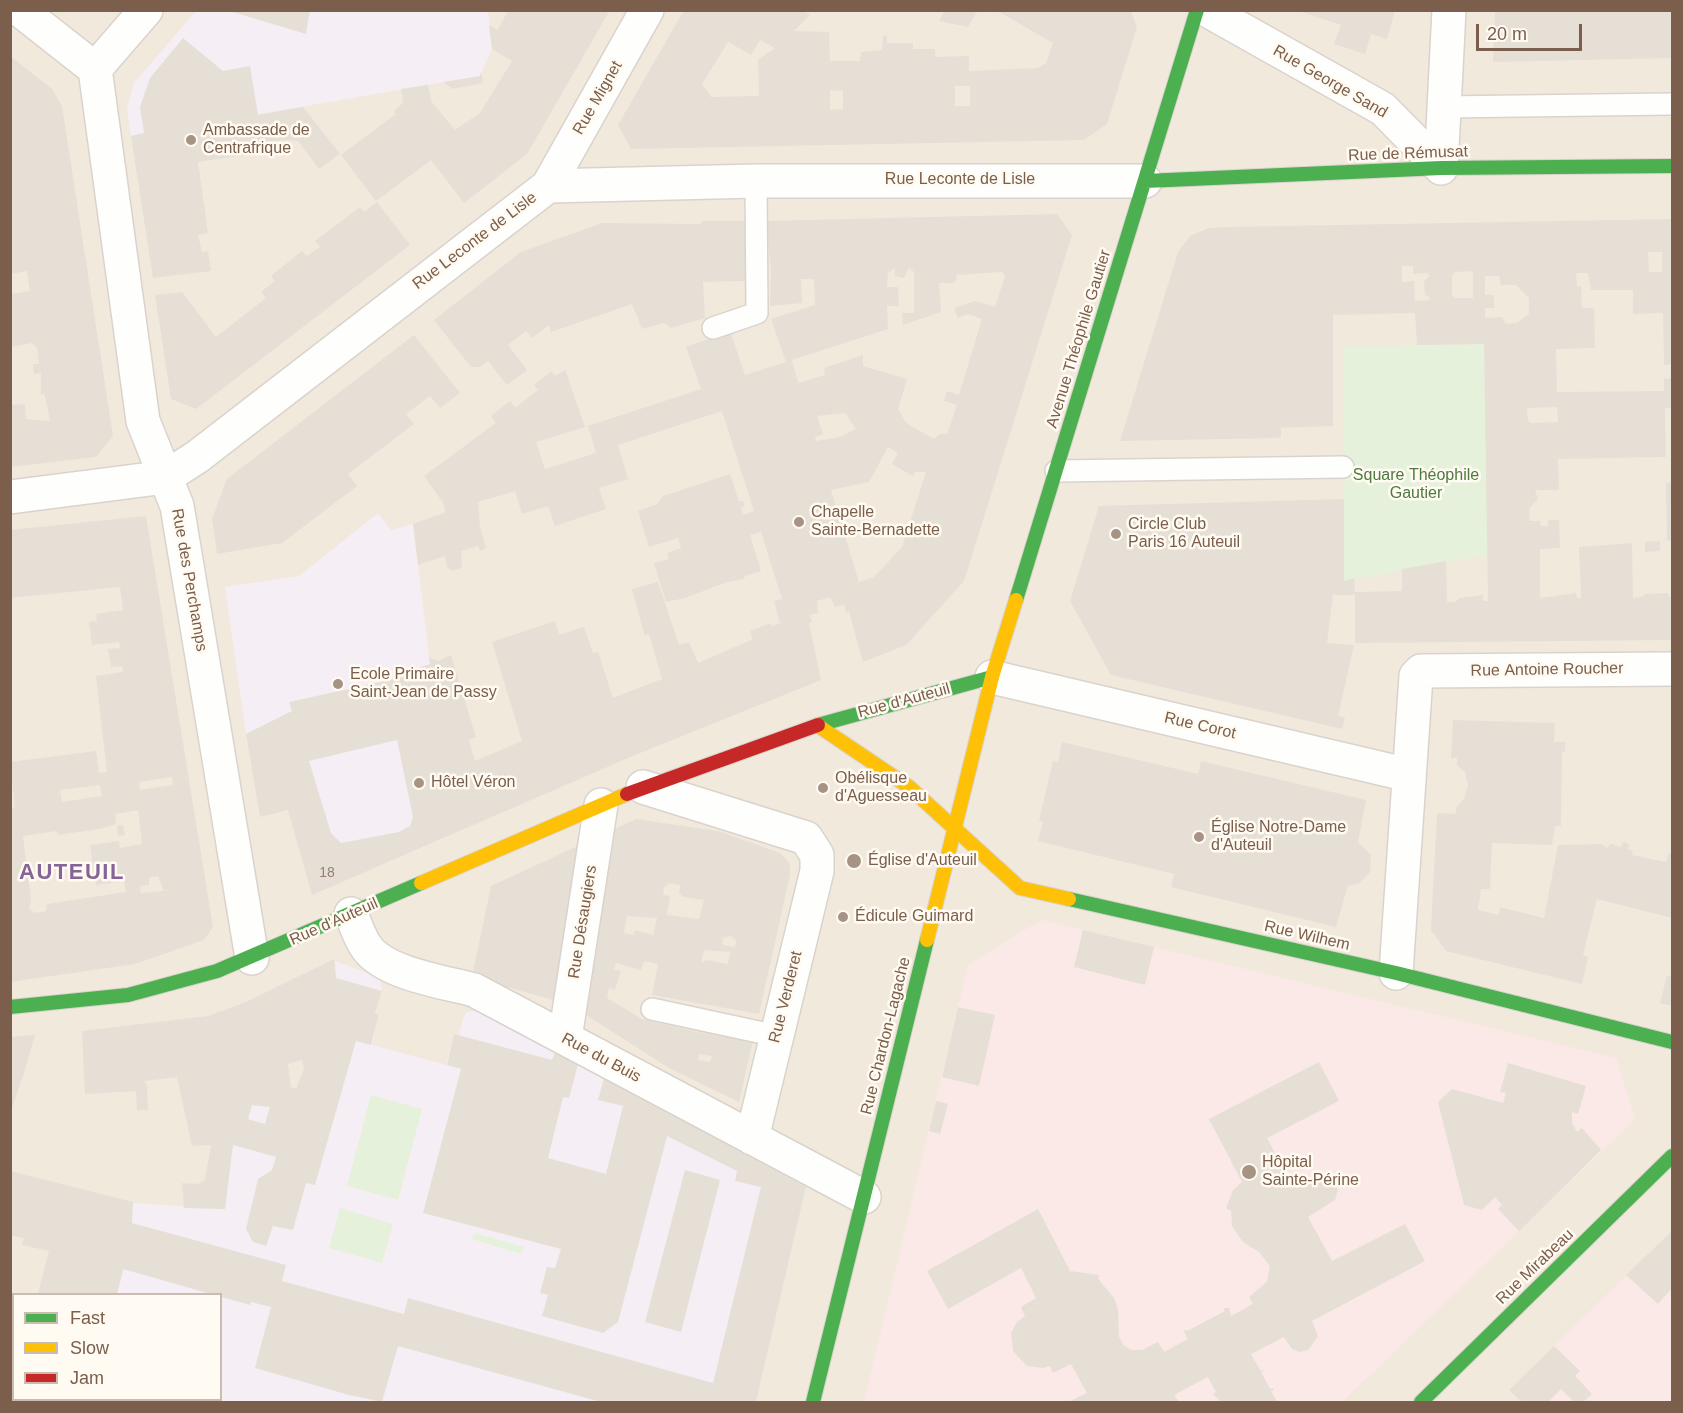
<!DOCTYPE html>
<html>
<head>
<meta charset="utf-8">
<style>
  body { margin:0 }
  #map { position:relative; width:1683px; height:1413px; overflow:hidden; background:#f9f6ef; font-family:Arial,sans-serif }
  canvas { display:block }
  .frame { position:absolute; inset:0; border:12px solid #7b5e4b; pointer-events:none }
  .legend { position:absolute; left:12px; top:1293px; width:210px; height:108px; box-sizing:border-box; background:#fffbf2; border:2px solid #cabcaf; margin:0; padding:8px 10px; list-style:none; font-size:18px; color:#7b5e4b }
  .legend li { display:flex; align-items:center; gap:12px; height:30px }
  .legend b { width:30px; border:2px solid #cabcaf }
  .scale { position:absolute; left:1476px; top:24px; width:106px; height:27px; box-sizing:border-box; border:3px solid #7b5e4b; border-top:0; padding-left:8px; font-size:18px; line-height:21px; white-space:nowrap; color:#7b5e4b; -webkit-text-stroke:4px #fffbf2; paint-order:stroke }
</style>
</head>
<body>
<div id="map">
<canvas width="1683" height="1413"></canvas>
<div class="frame"></div>
<ul class="legend">
<li><b style="height:8px;background:#4caf50"></b>Fast</li>
<li><b style="height:8px;background:#ffc107"></b>Slow</li>
<li><b style="height:8px;background:#c62828"></b>Jam</li>
</ul>
<div class="scale">20 m</div>
</div>
<script>
const context = document.querySelector('canvas').getContext('2d');
context.lineJoin = 'round';
function fill(path, color) { context.fillStyle = color; context.fill(path, 'evenodd'); }
function stroke(path, color, width, dash) { context.strokeStyle = color; context.lineWidth = width; context.lineCap = dash ? 'butt' : 'round'; context.setLineDash(dash || []); context.stroke(path); }
function write(font, color, halo, rows, align = 'center') {
  context.font = font + ' Arial,sans-serif'; context.lineWidth = 5; context.setLineDash([]); context.textBaseline = 'middle'; context.strokeStyle = halo; context.fillStyle = color; for (const [text, x, y, turn = 0] of rows) {
    context.save(); context.translate(x, y); context.rotate((+turn || 0) * Math.PI / 180); context.textAlign = isNaN(turn) ? turn : align; if (halo) context.strokeText(text, 0, 0); context.fillText(text, 0, 0); context.restore();
  }
}
const residential = new Path2D(`
  M10,11H1672V1402H11ZM14,1294H220V1400H14Z`);
const education = new Path2D(`
  M196,11H488L492,49L480,76L131,136L127,109L134,83Z
  M378,513L391,530L413,524L430,664L424,748L447,837L371,869L336,852L293,711L246,734L225,587L299,576Z
  M335,961L380,978L382,991L375,1012L379,1014L372,1045L446,1065L454,1034L459,1035L464,1016L467,1012L478,1010L806,1187L756,1402H11L10,1394L14,1400H220V1294H117L124,1269L133,1203L225,1209L231,1154L244,1106L264,1105L295,1116L341,1030Z`);
const medical = new Path2D(`
  M1041,920L1616,1058L1635,1119L1342,1402H864L968,965Z
  M1672,1231V1402H1522L1509,1390Z`);
const green = new Path2D(`
  M1484,344L1490,554L1344,581V348Z
  M371,1095L422,1109L398,1200L347,1186Z
  M340,1208L393,1224L382,1263L329,1248Z
  M475,1233L524,1247L521,1254L472,1239Z`);
const building = new Path2D(`
  M226,10H310L306,34Z
  M509,10H610L527,154L464,203L431,160L376,201L341,155L396,114L394,111L403,103L401,89L428,85L431,101L455,130L480,113L512,61L492,49L489,25L497,30Z
  M684,10H802L810,15L794,31L829,32L830,61H860L861,52L882,50L883,36H887V43H913V49H935V57L969,56V71L1038,68L1046,63L1053,43L996,10H1130L1137,27L1107,124L1084,140L631,149L618,125ZM760,40L775,48L758,60L759,96L711,97L702,84L728,42L751,55ZM955,86H970V106H955ZM830,90L843,91V109L830,110Z
  M945,10H978L968,27L939,21Z
  M1296,10H1395L1387,39L1371,34L1365,54L1334,44L1341,25Z
  M1495,10H1672V58L1493,62Z
  M183,38L223,71L250,66L258,115L303,107L340,154L319,169L298,141L285,140L250,145L251,154L198,162L208,233L198,235L202,252L208,251L211,271L153,278L131,136L144,133L140,107L150,78Z
  M10,56L52,89L62,106L113,436L96,457L10,467V405L25,404L26,419L50,421L47,405L44,394L41,395V373L34,374L33,364H39L37,348L32,343L10,347V294L30,291L27,271L10,274Z
  M481,72L483,83L452,89L444,82L480,76Z
  M377,202L410,245L196,409L171,399L155,295L182,292L216,337L266,298L261,292L275,281L271,276L302,251L307,256L320,247L315,241L360,207L364,212Z
  M1057,214L1072,235L964,581L906,645L863,662L849,612H846L844,605L835,607L830,597L817,601L818,613L810,615L812,622L809,623L821,680L628,758L312,895L288,810L260,817L246,734L292,711L289,702L403,677L402,673L430,664L429,657L438,661L451,655L476,737L469,740L475,761L522,741L492,642L555,621L559,635L584,627L593,653L598,652L613,698L662,679L649,634L645,636L632,589L658,582L679,645L689,642L698,663L753,639L750,631L771,623L772,626L780,623L774,601L782,599L761,532L750,535L761,571L745,576L744,579L727,582L685,598L666,602L654,563L669,559L667,553L681,548L678,538L649,547L638,511L657,504L663,496L730,474L739,501H743L745,506L741,507L743,515L754,511L722,411L618,445L628,479L599,488L606,509L555,526L548,506L522,514L515,491L478,502L480,527L486,548L480,551L478,546L461,551L462,568L452,571L447,567L445,556L418,565L413,524L446,512L442,501L424,476L496,423L491,416L510,401L515,408L538,390L534,385L552,371L555,376L565,370L585,427L536,442L545,469L596,453L588,426L701,389L686,347L730,331L745,375L786,362L771,319L815,305L814,279H801L802,303L770,306L771,269L766,221ZM909,267L914,272V313H902L903,325L941,312L939,283H952L956,281L957,275L1002,272L1005,276L995,307L975,301L954,308L958,318L968,314L982,319L959,395L947,391L944,401L957,405L947,434H940L934,439L906,423L898,409L907,379L863,366V355L824,368L825,375L798,383L792,360L888,329L887,306H899L898,287H887L888,273L895,268V276L904,278ZM845,413L856,429L840,437L816,441L815,437L823,434L817,416ZM888,447L898,453L892,464L913,476L915,472H926L902,547L874,577L859,582L831,490L869,482ZM397,740L413,817L410,826L399,832L341,843L331,833L309,761Z
  M1672,219V364L1664,365L1663,313L1633,314V290H1591L1588,273H1576L1577,286H1581L1582,308H1594L1595,348L1556,349L1557,392L1664,391V379L1672,378V407L1665,409L1666,457L1558,459L1559,490H1535L1538,499L1529,509L1530,521H1540L1541,526H1548V520H1559L1560,548L1540,549V598L1576,593L1577,598H1581L1579,547L1632,543L1633,598L1642,597L1645,594L1668,593L1669,597H1672V640L1355,643V595H1333L1327,643L1354,645L1338,716L1345,718L1342,729L1111,675L1070,601L1099,506L1344,499V581L1354,578L1355,592L1402,591V569L1446,561L1447,602H1455L1459,598L1483,595V601H1488L1484,344L1417,345L1415,313L1333,315V426L1276,428L1281,429V437L1276,438L1120,441L1178,252L1190,236L1209,228L1227,227ZM1648,252H1662V272H1649ZM1402,266H1413V274L1427,273L1430,276L1424,281L1425,294L1430,298L1429,300L1415,301L1414,281L1402,282ZM1473,271V298H1455L1452,295V276L1455,272ZM1485,276H1499L1501,285H1516L1529,298V314L1517,323L1506,324L1502,317L1485,318V308H1494V295H1485ZM1557,407L1558,422L1531,423L1528,421L1527,408Z
  M701,221H745L746,281L703,282L705,318L671,328L664,323L642,329L632,304L551,332L549,325L532,338L526,331L508,345L527,370L507,385L488,361L479,367H471L434,320L521,252L602,223L702,224Z
  M414,335L460,393L440,408L430,396L406,414L414,424L348,474L357,486L282,543L217,554L212,519L227,479Z
  M1672,482V540L1667,541L1666,483Z
  M146,516L213,927L204,940L135,964L10,982V806L15,809L10,762L96,751L99,773L107,772L96,676L123,672L122,666L111,667L108,649L120,648L119,642L92,645L89,622L97,621L96,614L123,610L120,587L10,598V530ZM172,777L173,785L140,790L139,782ZM100,785L102,796L62,802L60,790ZM138,810L142,844L120,848L119,841L90,845L96,885L124,881L126,892L47,904L46,911L36,913L29,909L31,900L23,836L57,831L58,835L99,829L116,824L115,814ZM158,876L164,891L141,893L140,886L149,885V878Z
  M1660,541V551L1645,552V542Z
  M1453,720L1555,723L1554,742H1565V752L1562,751L1561,826H1555L1552,845L1492,843L1490,889H1481L1478,910L1499,915L1500,907L1544,918L1558,845L1602,844L1607,848L1611,844L1621,847L1623,842L1629,844L1628,849L1633,851L1632,855L1666,862L1669,853L1672,854V918L1597,899L1583,955L1588,957L1582,984L1446,951L1431,930L1437,813L1456,814V808L1464,799L1468,785L1465,772L1457,765V758H1451Z
  M1062,742L1198,774L1201,761L1366,800L1358,842L1371,855L1370,872L1358,884L1348,885L1336,927L1171,887L1174,874L1038,841L1043,822L1039,821L1053,761L1058,762Z
  M636,819L718,831L780,853L790,864V875L759,1014L652,995L658,964L644,961L641,970L616,963L614,970L621,971L615,990L609,988L607,998L642,1019L697,1032L753,1040L739,1102L669,1068L580,1011L610,831ZM669,883L680,885L679,893L683,897L704,900L699,919L667,915L670,896L663,895L664,887ZM627,916L657,918L653,935L635,930L633,935L624,933ZM731,936L736,940L735,947L722,945L723,938ZM704,950L730,952L728,964L706,960L701,963ZM699,1054L712,1056L710,1062L698,1060Z
  M123,825L125,835L118,836L117,826Z
  M580,845L560,1002L472,977L491,886Z
  M1083,930L1154,947L1145,985L1074,967Z
  M334,959L336,978L382,991L375,1013L379,1014L371,1045L356,1041L315,1185L306,1183L293,1230L273,1226L266,1246L253,1242L246,1229L258,1179L272,1170L276,1157L233,1145L225,1209L184,1208L182,1183L198,1184L205,1180L211,1145L192,1146L177,1077L144,1081L147,1085L148,1110H137L136,1091L85,1094L82,1031L208,1016L246,1002ZM302,1060L304,1069L296,1089L291,1087L288,1064ZM252,1105L270,1107L265,1124L248,1119Z
  M1672,975V1006L1660,1003L1667,976Z
  M958,1007L995,1015L979,1086L942,1077Z
  M454,1034L552,1060L555,1052L578,1064L569,1098L563,1097L548,1158L606,1174L623,1106L598,1100L604,1078L806,1187L756,1402H601L398,1346L382,1402L349,1395L255,1368L271,1307L251,1302L250,1305L123,1269L117,1294H38L49,1251L22,1245L24,1238L10,1235V1171L133,1202L132,1223L286,1265L282,1281L404,1314L408,1298L713,1383L761,1187L735,1181L737,1171L667,1136L618,1322L603,1333L542,1316L548,1295L540,1293L547,1267L555,1268L561,1249L423,1213L461,1069L447,1065Z
  M35,1035L23,1076L10,1113V1037Z
  M1319,1062L1339,1101L1267,1138L1291,1184L1297,1182L1299,1184L1320,1173L1330,1176L1338,1190L1335,1200L1308,1217L1332,1261L1405,1224L1425,1261L1312,1321L1318,1336L1308,1350L1300,1352L1292,1349L1284,1337L1251,1354L1260,1370L1264,1371L1261,1372L1270,1389L1273,1388L1274,1390L1271,1391L1277,1402H1221L1213,1394L1216,1392L1208,1377L1174,1395L1179,1402H1068L1087,1393L1071,1364L1053,1373L1050,1366L1043,1368L1027,1366L1013,1351L1011,1333L1017,1322L1025,1316L1021,1307L1036,1298L1021,1268L948,1309L927,1271L1038,1209L1070,1271L1099,1275L1098,1279L1114,1298L1118,1309L1119,1337L1124,1346L1132,1350H1142L1158,1342L1164,1352L1188,1339L1183,1329L1187,1331L1225,1311L1223,1308H1229L1231,1316L1253,1304L1249,1297L1267,1282L1270,1266L1259,1252L1243,1242L1232,1226L1231,1211L1226,1208L1233,1190L1242,1182L1209,1119Z
  M1508,1063L1586,1086L1578,1114L1572,1112V1123L1577,1132L1582,1128L1601,1150L1519,1231L1498,1209L1502,1205L1495,1197L1482,1210L1464,1205L1438,1102L1452,1089L1503,1103L1506,1093L1500,1092Z
  M936,1101L948,1104L940,1134L929,1131Z
  M685,1170L720,1180L681,1332L645,1322Z
  M1672,1231V1288L1658,1304L1626,1275Z
  M10,1346L14,1347V1400H92V1402H10Z
  M1554,1346L1580,1371L1575,1376L1592,1394L1583,1402H1574L1561,1389L1548,1402H1522L1509,1390Z`);
const lane = new Path2D(`
  M1444,107L1672,104
  M713,328L757,313L756,181
  M1056,471L1343,467
  M652,1009L777,1036`);
const street = new Path2D(`
  M20,10L95,69
  M146,10L95,69L143,421L177,506L252,958
  M1207,10L1383,109L1441,168
  M1441,168L1449,10
  M548,186L647,10
  M10,497L166,477L197,457L548,186L756,181H1145
  M992,677L1409,775
  M643,787L806,838L817,855V871L752,1138
  M351,914C356,925 360,939 367,948C386,974 445,982 474,990L864,1197
  M1396,973L1416,676L1421,671L1672,669
  M565,1038L601,805`);
const fast = new Path2D(`
  M1145,181L1441,168L1672,166
  M1016,600L1197,10
  M818,725L992,677
  M1069,899L1396,973L1672,1042
  M10,1007L128,995L217,971L421,883
  M813,1402L927,940
  M1421,1402L1672,1156`);
const slow = new Path2D(`
  M817,725L909,787L1020,888L1069,899
  M421,883L627,794
  M927,940L992,677L1016,600`);
const jam = new Path2D(`
  M627,794L818,725`);
const markers = [
  [191,140,6,"#a79384"],
  [799,522,6,"#a79384"],
  [1116,534,6,"#a79384"],
  [338,684,6,"#a79384"],
  [419,783,6,"#a79384"],
  [823,788,6,"#a79384"],
  [1199,837,6,"#a79384"],
  [854,861,8,"#a79384"],
  [843,917,6,"#a79384"],
  [1249,1172,8,"#a79384"]
];
const numberNames = [
  ["18",327,873]
];
const streetNames = [
  ["Rue George Sand",1330,82,30],
  ["Rue Mignet",598,98,-60],
  ["Rue de Rémusat",1408,154,-2],
  ["Rue Leconte de Lisle",960,180],
  ["Rue Leconte de Lisle",475,241,-37],
  ["Avenue Théophile Gautier",1079,339,-73],
  ["Rue des Perchamps",189,580,80],
  ["Rue Antoine Roucher",1547,670,-1],
  ["Rue d'Auteuil",904,701,-15],
  ["Rue Corot",1200,726,13],
  ["Rue d'Auteuil",334,922,-24],
  ["Rue Désaugiers",583,922,-81],
  ["Rue Wilhem",1307,936,13],
  ["Rue Verderet",786,997,-76],
  ["Rue Chardon-Lagache",886,1036,-76],
  ["Rue du Buis",601,1058,28],
  ["Rue Mirabeau",1535,1267,-44]
];
const poiNames = [
  ["Ambassade de",203,131],
  ["Centrafrique",203,149],
  ["Chapelle",811,513],
  ["Sainte-Bernadette",811,531],
  ["Circle Club",1128,525],
  ["Paris 16 Auteuil",1128,543],
  ["Ecole Primaire",350,675],
  ["Saint-Jean de Passy",350,693],
  ["Obélisque",835,779],
  ["d'Aguesseau",835,797],
  ["Hôtel Véron",431,783],
  ["Église Notre-Dame",1211,828],
  ["d'Auteuil",1211,846],
  ["Église d'Auteuil",868,861],
  ["Édicule Guimard",855,917],
  ["Hôpital",1262,1163],
  ["Sainte-Périne",1262,1181]
];
const parkNames = [
  ["Square Théophile",1416,476],
  ["Gautier",1416,494]
];
const districtNames = [
  ["AUTEUIL",72,873]
];
fill(residential, '#f2e9dd');
fill(education, '#f6eef5');
fill(medical, '#fbe9e7');
fill(green, '#e5f1da');
fill(building, '#e6dfd6');
stroke(lane, '#dad3cd', 24);
stroke(street, '#dad3cd', 36);
stroke(fast, '#d9d3cb', 16);
stroke(slow, '#d9d3cb', 16);
stroke(jam, '#d9d3cb', 16);
stroke(lane, '#fefefd', 21);
stroke(street, '#fefefd', 33);
stroke(fast, '#4caf50', 14);
stroke(slow, '#ffc107', 14);
stroke(jam, '#c62828', 14);
for (const [x, y, r, color] of markers) { const dot = new Path2D(); dot.arc(x, y, r, 0, 2 * Math.PI); context.fillStyle = color; context.fill(dot); stroke(dot, '#fffbf2', 2); }
write('14px', '#988070', null, numberNames);
write('16px', '#7b5e4b', '#fffbf2', streetNames);
write('16px', '#7b5e4b', '#fffbf2', poiNames, 'left');
write('16px', '#4f7a40', '#fffbf2', parkNames);
context.letterSpacing = '1.5px';
write('bold 22px', '#876496', '#fffbf2', districtNames);
context.letterSpacing = '0px';
</script>
</body>
</html>
